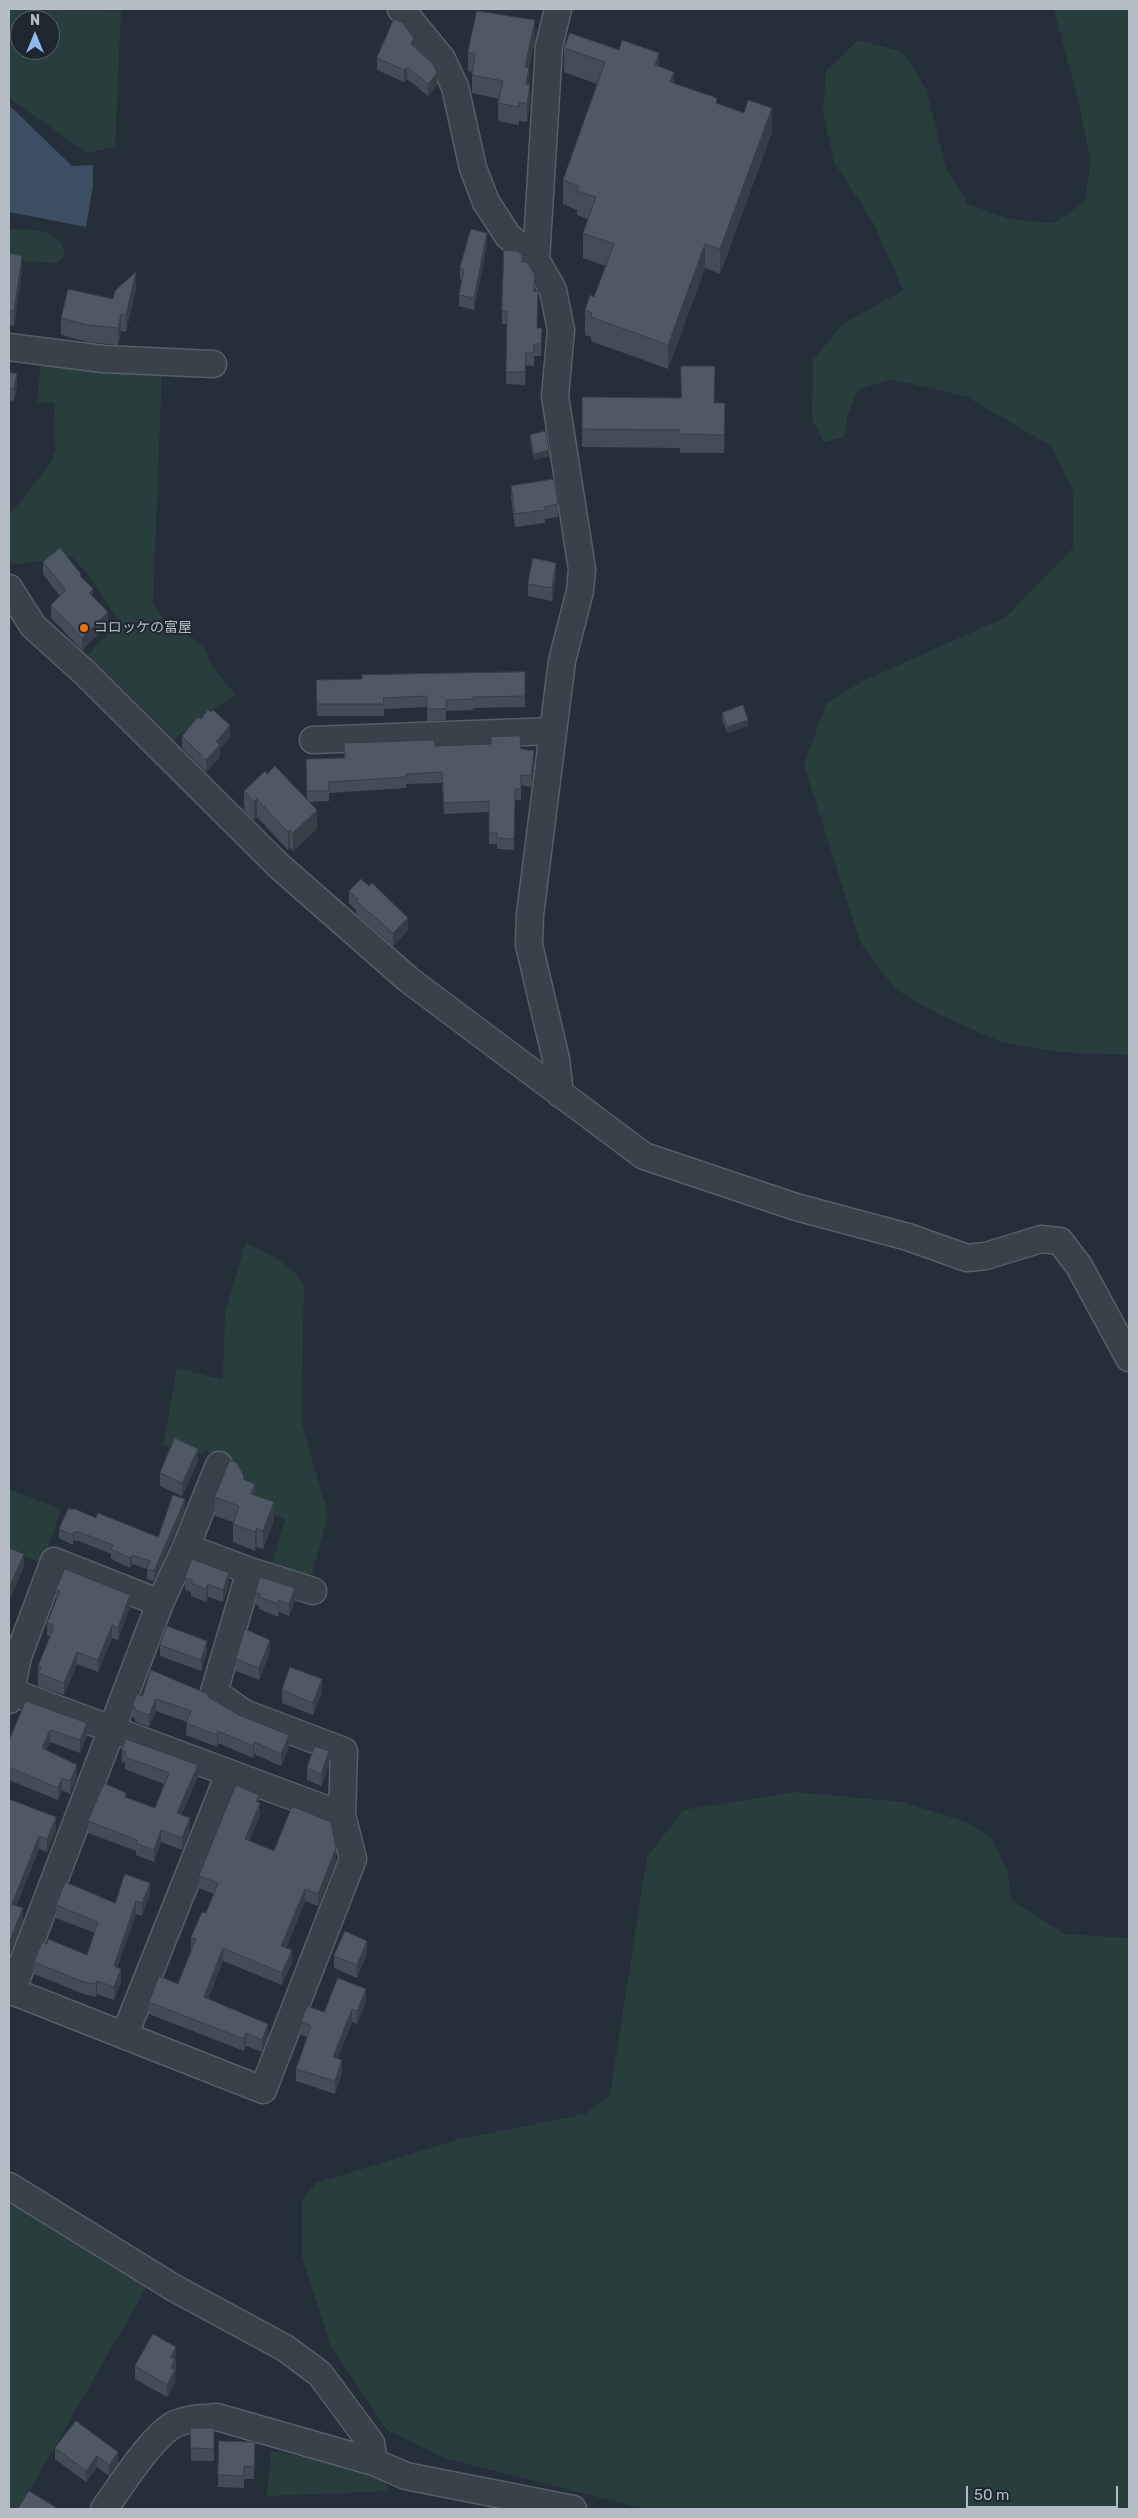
<!DOCTYPE html>
<meta charset="utf-8">
<style>
body{margin:0}
#map{position:relative;width:1138px;height:2518px;overflow:hidden;background:#252f3a;font-family:Rubik,sans-serif}
canvas{display:block}
.frame{position:absolute;inset:0;border:10px solid #b4bcc6;pointer-events:none}
.north{position:absolute;left:10px;top:10px;width:50px;height:50px;box-sizing:border-box;background:#1e262f;border:1px solid #5a626b;border-radius:50%;rotate:0deg;font-size:14px;font-weight:700;line-height:20px;text-align:center;color:#b4bcc6}
.north::after{content:'';display:block;margin:auto;width:18px;height:22px;background:#92b8ee;clip-path:polygon(50% 0,100% 100%,50% 72%,0 100%)}
.scale{position:absolute;left:966px;top:2486px;width:152px;height:22px;box-sizing:border-box;border:2px solid #b4bcc6;border-top:0;padding-left:6px;font-size:15px;line-height:18px;white-space:nowrap;color:#b4bcc6;-webkit-text-stroke:4px #1e262f;paint-order:stroke}
</style>
<div id="map">
<canvas width="1138" height="2518"></canvas>
<div class="frame"></div>
<div class="north">N</div>
<div class="scale">50 m</div>
</div>
<script>
const c = document.querySelector('canvas').getContext('2d');
c.lineJoin = 'round';
function fillPath(path, color) {
  c.fillStyle = color;
  c.fill(path, 'evenodd');
}
function trace(path, color, width, dash) {
  c.strokeStyle = color;
  c.lineWidth = width;
  c.lineCap = dash ? 'butt' : 'round';
  c.setLineDash(dash || []);
  c.stroke(path);
}
function label(font, color, halo, rows, align = 'center') {
  c.font = font + ' Rubik,"Noto Sans JP",sans-serif';
  c.lineWidth = 4;
  c.setLineDash([]);
  c.textBaseline = 'middle';
  c.strokeStyle = halo;
  c.fillStyle = color;
  for (const [text, x, y, turn = 0] of rows) {
    c.save();
    c.translate(x, y);
    c.rotate((+turn || 0) * Math.PI / 180);
    c.textAlign = isNaN(turn) ? turn : align;
    if (halo) c.strokeText(text, 0, 0);
    c.fillText(text, 0, 0);
    c.restore();
  }
}
const green = new Path2D(`
 M9,9L121,11L115,147L87,153L9,98ZM20,20H50V50H20Z
 M1054,9H1129V1055L1060,1052L1001,1042L936,1013L895,989L860,942L804,765L826,704L861,682L1006,617L1073,548V492L1051,446L967,397L892,379L858,389L848,414L844,437L824,442L812,420L813,360L842,325L903,290L873,222L835,164L823,114L826,71L858,40L903,52L926,89L945,166L968,204L1009,219L1054,223L1084,202L1091,163L1079,104Z
 M9,229C32,231 60,226 65,255L56,263L23,261L9,256Z
 M41,362L162,369L153,602L161,616L203,646L211,665L236,695L213,709L170,743L87,656L119,622L87,573L71,556L13,565L9,560V513L18,505L50,464L56,448L53,431L55,403L37,402Z
 M246,1242C267,1254 293,1264 304,1285L301,1421L328,1515L309,1584L271,1569L285,1519L256,1509L259,1497L229,1470L231,1459L205,1451L204,1454L163,1446L177,1368L223,1380L225,1312Z
 M9,1489L61,1509L43,1563L9,1551Z
 M794,1792L904,1802L968,1823L992,1838L1007,1869L1012,1901L1065,1934L1129,1938V2509H645L447,2459L387,2430L330,2344L302,2256V2200L316,2183L460,2139L585,2114L610,2095L647,1857L683,1810Z
 M9,2203L146,2288L19,2509H9Z
 M271,2451L383,2472L389,2491L267,2496Z`);
const water = new Path2D(`
 M10,106L72,166L93,165V185L86,227L9,212Z`);
const minor = new Path2D(`
 M401,9L442,59L455,87L473,168L486,202L508,236L536,260L553,290L561,330L555,396L582,569L580,591L562,661L530,915L529,945L556,1059L560,1094
 M536,260L549,46L558,9
 M9,347L103,359L213,364
 M9,588L33,626L84,672L279,866L409,980L644,1156L796,1207L908,1237L967,1258L986,1256L1041,1239L1060,1241L1079,1266L1129,1358
 M313,740L553,731
 M250,1571L313,1591
 M9,1691L342,1815
 M9,1700L18,1657L54,1561L160,1603
 M9,1990L263,2090L353,1859L342,1815L344,1751L244,1713L214,1692L250,1571L186,1547
 M12,1991L160,1603L186,1547L219,1465
 M125,2034L229,1774
 M9,2186L174,2288L285,2348L320,2374L371,2443L374,2462
 M104,2509C121,2486 151,2437 175,2424C189,2418 202,2418 217,2417L374,2462L406,2476L573,2509`);
const wall = new Path2D(`
 M535,39L529,68L530,103L527,122L519,121V125L498,121V103L499,99L472,93V72L468,71V52Z
 M414,47L437,84L428,96L407,79L404,82L377,70V58Z
 M564,48L659,67L674,83L717,103L772,132L720,274L705,268L668,369L591,341V337L585,335V310L594,297L606,266L583,258V233L588,219L577,215V210L563,204V180L597,84L564,72Z
 M487,245L474,310L459,306V295L462,281L460,280V268Z
 M9,253L22,271L14,326L9,325Z
 M522,262L534,291L537,328H542L541,356H534V366L526,365L525,385L506,384L507,324H502V311Z
 M136,289L126,332L121,331L118,345L88,342L61,335V318L113,299Z
 M9,372L17,386L14,401L9,400Z
 M582,397L725,403L724,453H680V448L582,447Z
 M530,435L549,456L534,460L530,441Z
 M511,486L558,504V517L545,519V523L515,527L511,498Z
 M43,562L81,577L108,624L82,650L51,618V605L60,596L43,574Z
 M556,575L552,601L528,596V584Z
 M525,672V707L473,708V710L446,711V720L427,721V707L384,709V716H317L316,692Z
 M722,713L748,726L727,733L722,719Z
 M182,736L230,737L220,749V757L206,772L182,748Z
 M344,743L435,746L521,749L534,762L531,787L521,785V800H515L514,850L497,849V844H489V812L444,814L442,783L406,784V788L329,793V801L309,802L317,829L293,851L290,848L288,850L257,817L254,820L244,810V791L267,774L307,800L306,759L344,758Z
 M349,891L408,930L393,946L356,914V910L349,903Z
 M198,1461L182,1496L160,1486V1473Z
 M244,1480L274,1520L263,1549L257,1547L255,1551L233,1542V1522L215,1516V1497Z
 M185,1509L154,1581L147,1579V1569L132,1564L130,1568L111,1559V1554L79,1541H74L73,1545L59,1538V1529L96,1518L158,1537Z
 M185,1578L229,1585L223,1602L208,1597L206,1602L191,1596V1592L185,1590Z
 M56,1590L130,1607L118,1640L112,1638L98,1672L77,1664L64,1695L38,1686V1666L50,1637L47,1635V1623L56,1601Z
 M256,1592L295,1601L289,1616L279,1612L278,1617L259,1609V1606L256,1604Z
 M160,1645L207,1652L201,1671L160,1656Z
 M270,1652L259,1680L236,1671V1659Z
 M282,1690L322,1692L313,1715L282,1703Z
 M142,1696L208,1697L289,1747L281,1766L254,1754L253,1758L218,1743L217,1747L186,1735L187,1722L156,1711L149,1727L136,1722L133,1716V1704Z
 M26,1701L87,1736L80,1753L50,1742L46,1750L77,1777L70,1794L62,1790L58,1800L9,1780V1741Z
 M122,1750L198,1777L181,1815L190,1830L182,1850L161,1842L154,1862L136,1855V1851L88,1833V1821L126,1798L155,1808L164,1784L125,1769V1763L122,1762Z
 M329,1764L321,1786L307,1780V1768Z
 M9,1799L56,1830L47,1852L39,1849L16,1906L23,1921L10,1953L9,1952Z
 M259,1802L260,1815L249,1841L274,1851L336,1860L318,1906L305,1901L286,1948L292,1962L282,1985L223,1961L208,1999L268,2036L262,2052L246,2046L244,2051L149,2014V2002L178,1984L191,1950V1937L206,1913L214,1894L199,1888V1876Z
 M150,1895L142,1916L136,1914L117,1967L121,1981L114,2000L97,1994L96,1997L84,1994L34,1974V1962L47,1944L87,1955L95,1933L56,1918V1905L115,1903Z
 M367,1953L357,1978L334,1968V1956Z
 M366,2001L357,2024L352,2022L337,2059L342,2073L335,2094L296,2081V2069L307,2037L301,2035V2022L324,2012Z
 M176,2360L175,2383L167,2397L135,2379V2366Z
 M76,2421L118,2463L109,2476L97,2467L86,2482L55,2459V2448Z
 M191,2428H214V2461H191Z
 M255,2455L254,2479H244V2488L218,2487V2475Z`);
const shadedWall = new Path2D(`
 M535,20V39L525,86V67Z
 M414,38V49L411,44Z
 M659,53V77L655,65Z
 M407,67V79L404,82V70Z
 M529,68V87L526,84Z
 M674,72V96L670,82Z
 M437,73V84L428,96V84Z
 M530,85V103L527,122V104Z
 M772,108V132L720,274V249Z
 M487,233V245L474,310V298Z
 M705,244V268L668,369V345Z
 M22,256V271L14,326V311Z
 M136,272V289L126,332V315Z
 M121,314V331L118,345V328Z
 M17,374V386L14,401V389Z
 M549,450V456L534,460V454Z
 M556,563V575L552,601V588Z
 M93,589V602L89,593Z
 M108,612V624L82,650V638Z
 M748,720V726L727,733V727Z
 M230,725V737L220,749V757L206,772V760L216,742Z
 M534,751V762L531,787V776Z
 M257,799V817L254,820V802Z
 M317,810V829L293,851V833Z
 M290,830V848L288,850V832Z
 M408,918V930L393,946V933Z
 M198,1449V1461L182,1496V1483Z
 M255,1484V1502L251,1494Z
 M185,1499V1509L154,1581V1571Z
 M274,1502V1520L263,1549V1531Z
 M257,1528V1547L255,1551V1532Z
 M74,1532V1541L73,1545V1535Z
 M24,1554V1567L9,1601V1588Z
 M132,1555V1564L130,1568V1558Z
 M229,1573V1585L223,1602V1590Z
 M208,1584V1597L206,1602V1589Z
 M295,1588V1601L289,1616V1604Z
 M130,1595V1607L118,1640V1628Z
 M279,1600V1612L278,1617V1604Z
 M112,1625V1638L98,1672V1660Z
 M270,1640V1652L259,1680V1668Z
 M207,1641V1652L201,1671V1660Z
 M77,1652V1664L64,1695V1683Z
 M322,1679V1692L313,1715V1703Z
 M156,1699V1711L149,1727V1715Z
 M87,1723V1736L80,1753V1740Z
 M50,1730V1742L42,1761V1748Z
 M218,1731V1743L217,1747V1735Z
 M289,1735V1747L281,1766V1754Z
 M254,1742V1754L253,1758V1746Z
 M329,1751V1764L321,1786V1774Z
 M77,1765V1777L70,1794V1781Z
 M198,1765V1777L177,1825V1813Z
 M62,1778V1790L58,1800V1788Z
 M259,1795V1806L260,1803V1815L245,1852V1839L256,1801Z
 M56,1817V1830L47,1852V1839Z
 M190,1818V1830L182,1850V1838Z
 M161,1830V1842L154,1862V1850Z
 M39,1836V1849L12,1917V1904Z
 M336,1848V1860L318,1906V1894Z
 M150,1883V1895L142,1916V1903Z
 M305,1889V1901L281,1958V1946Z
 M136,1901V1914L114,1978V1966Z
 M23,1908V1921L10,1953V1940Z
 M367,1941V1953L357,1978V1965Z
 M223,1948V1961L204,2009V1997Z
 M292,1950V1962L282,1985V1973Z
 M121,1969V1981L114,2000V1987Z
 M97,1981V1994L96,1997V1984Z
 M366,1989V2001L357,2024V2011Z
 M352,2009V2022L333,2070V2057Z
 M268,2024V2036L262,2052V2040Z
 M246,2033V2046L244,2051V2039Z
 M342,2060V2073L335,2094V2081Z
 M176,2347L175,2383L167,2397V2385L171,2357Z
 M118,2452V2463L109,2476V2465Z
 M97,2456V2467L86,2482V2471Z`);
const building = new Path2D(`
 M477,11L535,20L525,67L529,68L526,84L530,85L527,104L519,102V107L498,103L503,81L472,75L475,54L468,52Z
 M394,19L403,23L414,38L411,44L433,64L437,73L428,84L407,67L404,70L377,58Z
 M570,33L619,50L622,40L659,53L655,65L674,72L670,82L717,98L716,103L744,113L748,100L772,108L720,249L705,244L668,345L591,317L592,313L585,310L590,295L594,297L614,244L583,233L596,197L577,191L579,186L563,180L605,62L564,48Z
 M471,229L487,233L474,298L459,295L464,269L460,268Z
 M504,250L517,251L522,255V262H527L535,275L534,291H538L537,328H542L541,344H534V353H526L525,372H506L507,311H502Z
 M9,253L22,256L14,311L9,310Z
 M136,272L126,315L121,314L118,328L88,325L61,318L68,289L113,299L115,291Z
 M681,366H715L714,403H725L724,435L680,434V430L582,429V397L681,398Z
 M9,372L17,374L14,389L9,388Z
 M546,431L549,450L534,454L530,435Z
 M554,479L558,504L545,507V510L515,514L511,486Z
 M60,548L81,574L80,576L93,589L89,593L108,612L82,638L51,605L66,590L43,562Z
 M533,558L556,563L552,588L528,584Z
 M525,672V696L473,697V699L446,700V709H427V696L383,698L384,704H317L316,680L362,679V675Z
 M743,705L748,720L727,727L722,713Z
 M208,710L211,712L213,710L230,725L216,742L220,745L206,760L182,736L198,717L201,719Z
 M520,736L521,749L534,751L531,776L521,775V789H515L514,839L497,838V833H489V801L444,803L442,772L406,774V777L329,782V791H307L306,759L345,758L344,743L434,740L435,746L491,744V737Z
 M275,766L317,810L293,833L290,830L288,832L257,799L254,802L244,791L265,771L267,774Z
 M361,879L369,886L372,883L408,918L393,933L356,901L358,899L349,891Z
 M175,1438L198,1449L182,1483L160,1473Z
 M230,1460L237,1463L244,1476L243,1479L255,1484L251,1494L274,1502L263,1531L257,1528L255,1532L233,1524L239,1506L215,1497Z
 M173,1495L185,1499L154,1571L147,1569L150,1561L132,1555L130,1558L111,1549L113,1545L79,1532H74L73,1535L59,1529L68,1509H75L96,1518L98,1513L158,1537Z
 M9,1548L24,1554L9,1588Z
 M192,1559L229,1573L223,1590L208,1584L206,1589L191,1583L192,1580L185,1578Z
 M65,1569L130,1595L118,1628L112,1625L98,1660L77,1652L64,1683L38,1673L41,1667L38,1666L53,1629V1625L47,1623L60,1591L56,1590Z
 M260,1577L295,1588L289,1604L279,1600L278,1604L259,1597L260,1594L256,1592Z
 M167,1626L207,1641L201,1660L160,1645Z
 M245,1629L270,1640L259,1668L236,1659Z
 M290,1667L322,1679L313,1703L282,1690Z
 M151,1670L208,1694V1697L239,1715L289,1735L281,1754L254,1742L253,1746L218,1731L217,1735L186,1723L191,1711L156,1699L149,1715L136,1710L133,1704L137,1694L142,1696Z
 M26,1701L87,1723L80,1740L50,1730L42,1748L77,1765L70,1781L62,1778L58,1788L9,1767V1741Z
 M126,1739L198,1765L177,1813L190,1818L182,1838L161,1830L154,1850L136,1843L137,1840L88,1821L104,1783L126,1793L125,1797L155,1808L169,1773L125,1757L126,1752L122,1750Z
 M315,1746L329,1751L321,1774L307,1768Z
 M236,1785L259,1795L256,1801L260,1803L245,1839L274,1851L292,1806L331,1822L336,1848L318,1894L305,1889L281,1946L292,1950L282,1973L223,1948L204,1997L268,2024L262,2040L246,2033L244,2039L149,2002L159,1976L178,1984L196,1939L191,1937L202,1912L206,1913L218,1883L199,1876Z
 M9,1799L56,1817L47,1839L39,1836L12,1904L23,1908L10,1940L9,1939Z
 M125,1874L150,1883L142,1903L136,1901L114,1966L121,1969L114,1987L97,1981L96,1984L84,1982L34,1962L42,1942L47,1944L48,1939L87,1955L98,1922L56,1905L65,1882L115,1903Z
 M345,1931L367,1941L357,1965L334,1956Z
 M338,1978L366,1989L357,2011L352,2009L333,2057L342,2060L335,2081L296,2069L311,2026L301,2022L307,2006L324,2012Z
 M153,2334L176,2347L171,2357L175,2359L171,2368L175,2370L167,2385L135,2366Z
 M76,2421L118,2452L109,2465L97,2456L86,2471L55,2448Z
 M191,2428H214V2449L191,2448Z
 M219,2441L255,2442L254,2467L244,2466V2476L218,2475Z
 M29,2491L57,2508L56,2509H18Z`);
const markers = [
 [84,628,5,"#e8710a"]
];
const poiNames = [
 ["コロッケの富屋",94,628]
];
fillPath(green, '#2a3d3d');
fillPath(water, '#3d4d62');
trace(minor, '#575f68', 29);
trace(minor, '#39414a', 26);
fillPath(wall, '#434d57');
fillPath(shadedWall, '#373e47');
fillPath(building, '#4e5965');
trace(building, '#373e47', 1);
for (const [x, y, r, color] of markers) {
  const dot = new Path2D();
  dot.arc(x, y, r, 0, 2 * Math.PI);
  c.fillStyle = color;
  c.fill(dot);
  trace(dot, '#1e262f', 2);
}
label('14px', '#b4bcc6', '#1e262f', poiNames, 'left');
</script>
